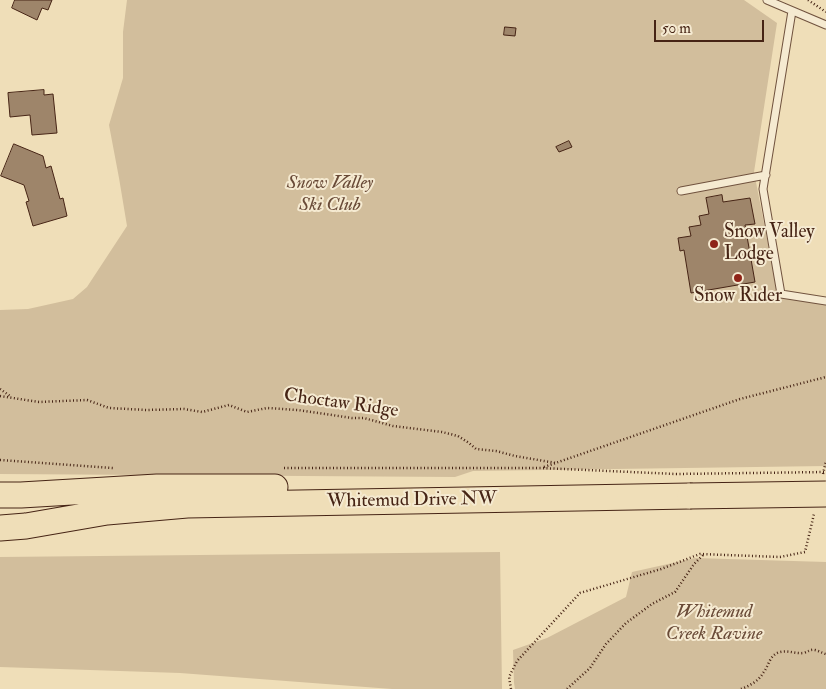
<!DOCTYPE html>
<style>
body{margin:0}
#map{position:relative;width:826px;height:689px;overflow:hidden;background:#efdeb8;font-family:"IM FELL Double Pica",serif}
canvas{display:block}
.scale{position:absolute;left:654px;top:20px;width:110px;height:22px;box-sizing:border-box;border:2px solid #462415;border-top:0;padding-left:6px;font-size:15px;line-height:18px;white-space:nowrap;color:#462415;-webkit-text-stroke:4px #f5ead1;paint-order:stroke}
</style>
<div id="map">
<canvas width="826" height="689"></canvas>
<div class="scale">50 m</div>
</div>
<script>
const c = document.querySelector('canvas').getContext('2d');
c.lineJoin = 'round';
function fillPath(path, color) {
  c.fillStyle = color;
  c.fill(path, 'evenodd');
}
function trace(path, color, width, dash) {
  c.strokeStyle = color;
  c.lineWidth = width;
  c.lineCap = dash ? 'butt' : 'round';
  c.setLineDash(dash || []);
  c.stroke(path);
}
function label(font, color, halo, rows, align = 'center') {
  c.font = font + ' "IM FELL Double Pica",serif';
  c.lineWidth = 4;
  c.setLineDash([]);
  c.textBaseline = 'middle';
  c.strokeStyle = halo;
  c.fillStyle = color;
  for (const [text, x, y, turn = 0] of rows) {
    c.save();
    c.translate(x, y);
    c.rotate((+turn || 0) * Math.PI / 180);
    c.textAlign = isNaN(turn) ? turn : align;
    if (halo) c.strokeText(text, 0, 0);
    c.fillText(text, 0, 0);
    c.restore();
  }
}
const green = new Path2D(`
 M127,0H744L777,23L754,172L778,295L826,304V466L473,471L455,477L0,474V310L28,309L73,299L87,287L127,226L119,178L109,125L123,78V32Z
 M500,552L502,689H392L180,673L0,667V557Z
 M695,558L826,562V689H515L514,683L513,650L547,638L626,597L632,572Z`);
const building = new Path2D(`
 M15,0H52L48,10L42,8L37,20L12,8Z
 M505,27L516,28L515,36L504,35Z
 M44,90V95L53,94L57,133L32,135L30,115L10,117L8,93Z
 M569,141L572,147L559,152L556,147Z
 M14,144L43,156L46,168L51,166L60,199L63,198L67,216L33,226L26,202L29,201L24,185L1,176Z
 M722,195L723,202L750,198L755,224L745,225L755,282L691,293L684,250L680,251L678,238L691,236L689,227L701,225L699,216L709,214L706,198Z`);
const path = new Path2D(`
 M808,0L826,12
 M0,389L10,396
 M0,396L39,402L87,400L109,408L147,410L184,409L202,412L229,405L247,412L267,408L298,410L352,418H364L393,426L442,432L458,436L469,443L476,449L496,451L515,456L556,463
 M0,460L113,468
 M544,467L740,399L826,377
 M284,468H541L676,474
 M823,474L826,461
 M511,689L509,677L517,661L580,593L661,569L700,554L780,557L805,552L814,514
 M567,689L590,668L606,644L626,623L652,604L675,592L694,564L703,555
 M741,689C749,686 759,681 763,673C769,666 769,655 780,652C788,650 796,654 803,653C808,652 810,649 815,650C819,651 822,653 826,654`);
const service = new Path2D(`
 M767,0L826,25
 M792,11L763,189L781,294L826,301
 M681,191L766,175`);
const motorway = new Path2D(`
 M0,495H21L157,487H275
 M0,528L26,526L107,512L187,505L690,496`);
const pathBridge = new Path2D(`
 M676,474L826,472`);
const motorwayBridge = new Path2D(`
 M690,496L826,494`);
const markers = [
 [714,244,5,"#8f2418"],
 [738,278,5,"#8f2418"]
];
const parkNames = [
 ["Snow Valley",330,184],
 ["Ski Club",330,206],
 ["Whitemud",714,613],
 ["Creek Ravine",714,635]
];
const poiNames = [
 ["Snow Valley",724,233],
 ["Lodge",724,255],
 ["Snow Rider",738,297,"center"]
];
const streetNames = [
 ["Choctaw Ridge",341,404,8],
 ["Whitemud Drive NW",412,501,-1]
];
fillPath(green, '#d2be9c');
fillPath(building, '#9e856a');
trace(building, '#462415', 1);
trace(service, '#70523e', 9);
trace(motorway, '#462415', 27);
trace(path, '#462415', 2.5, [1, 2.5]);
trace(service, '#f5ead1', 7);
trace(motorway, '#efdeb8', 25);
trace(motorwayBridge, '#462415', 27, []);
trace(pathBridge, '#462415', 2.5, [1, 2.5]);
trace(motorwayBridge, '#efdeb8', 25);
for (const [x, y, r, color] of markers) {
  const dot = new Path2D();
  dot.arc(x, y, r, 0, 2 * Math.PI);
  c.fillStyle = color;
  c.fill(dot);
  trace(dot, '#f5ead1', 2);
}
label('italic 19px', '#694a37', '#f5ead1', parkNames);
label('19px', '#462415', '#f5ead1', poiNames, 'left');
label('19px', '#462415', '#f5ead1', streetNames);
</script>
